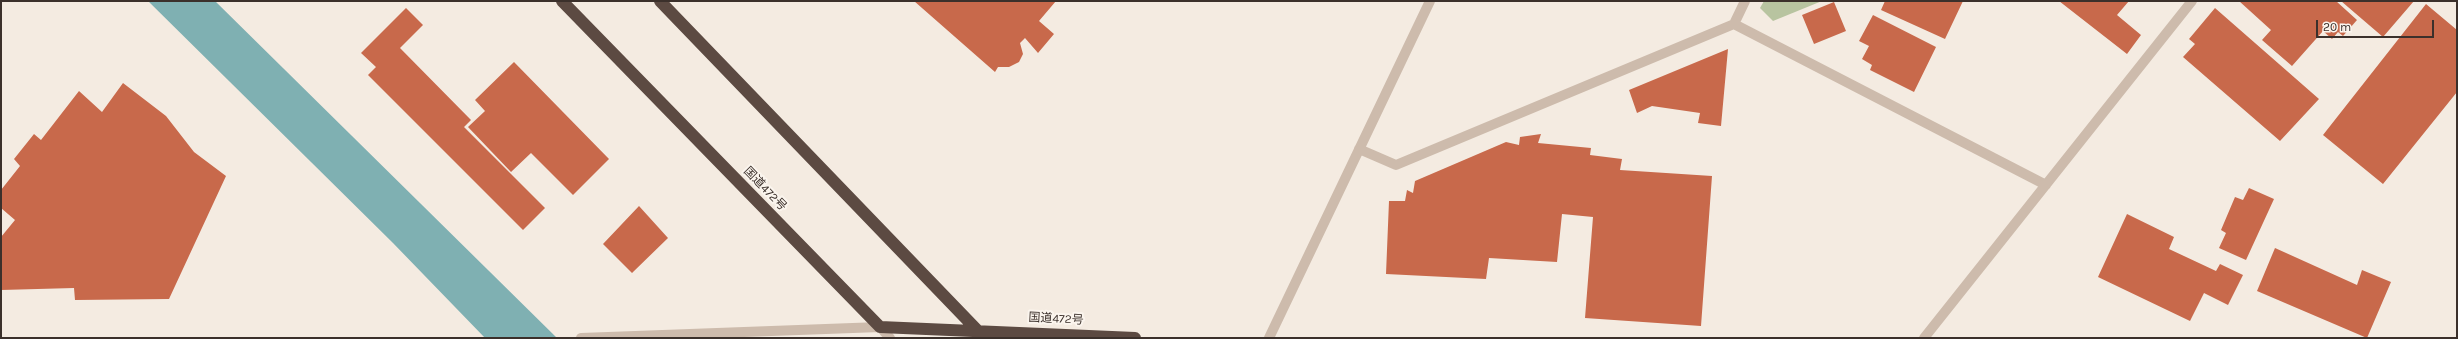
<!DOCTYPE html>
<meta charset="utf-8">
<style>
body{margin:0}
#map{position:relative;width:2458px;height:339px;overflow:hidden;background:#f4ebe1;font-family:Karla,sans-serif}
canvas{display:block}
.frame{position:absolute;inset:0;border:2px solid #3b302b;pointer-events:none}
.scale{position:absolute;left:2316px;top:20px;width:118px;height:18px;box-sizing:border-box;border:2px solid #3b302b;border-top:0;padding-left:5px;font-size:12px;line-height:14px;white-space:nowrap;color:#3b302b;-webkit-text-stroke:3px #fbf5ee;paint-order:stroke}
</style>
<div id="map">
<canvas width="2458" height="339"></canvas>
<div class="frame"></div>
<div class="scale">20 m</div>
</div>
<script>
const c = document.querySelector('canvas').getContext('2d');
c.lineJoin = 'round';
function fillPath(path, color) {
  c.fillStyle = color;
  c.fill(path, 'evenodd');
}
function trace(path, color, width, dash) {
  c.strokeStyle = color;
  c.lineWidth = width;
  c.lineCap = dash ? 'butt' : 'round';
  c.setLineDash(dash || []);
  c.stroke(path);
}
function label(font, color, halo, rows, align = 'center') {
  c.font = font + ' Karla,"Noto Sans JP",sans-serif';
  c.lineWidth = 4;
  c.setLineDash([]);
  c.textBaseline = 'middle';
  c.strokeStyle = halo;
  c.fillStyle = color;
  for (const [text, x, y, turn = 0] of rows) {
    c.save();
    c.translate(x, y);
    c.rotate((+turn || 0) * Math.PI / 180);
    c.textAlign = isNaN(turn) ? turn : align;
    if (halo) c.strokeText(text, 0, 0);
    c.fillText(text, 0, 0);
    c.restore();
  }
}
const green = new Path2D(`
 M1764,1H1822L1773,21L1760,8Z`);
const water = new Path2D(`
 M148,1H215L557,338H485L393,243Z`);
const building = new Path2D(`
 M914,1H1056L1039,21L1054,34L1038,53L1025,38L1020,43L1023,54L1019,62L1009,67H998L995,72Z
 M1885,1H1963L1945,39L1881,10Z
 M2059,1H2129L2117,15L2141,35L2127,54Z
 M2239,1H2336L2357,20L2343,36L2338,32L2332,39L2323,31L2292,66L2262,40L2271,30Z
 M2341,1H2414L2383,37Z
 M1834,2L1846,31L1814,44L1802,15Z
 M2426,4L2457,30V92L2383,184L2323,135Z
 M406,8L423,25L400,48L471,120L464,127L545,208L523,230L368,75L376,67L361,53Z
 M2215,8L2319,99L2280,141L2183,57L2195,44L2189,39Z
 M1873,15L1936,47L1914,92L1870,70L1872,65L1862,59L1869,46L1859,41Z
 M1728,49L1721,126L1698,123L1700,113L1652,106L1637,113L1629,90Z
 M514,62L609,159L573,195L531,153L511,172L468,127L485,111L475,100Z
 M123,83L166,116L194,152L226,176L169,299L75,300L74,288L1,290V237L15,220L1,208V190L20,166L14,159L34,134L41,140L79,91L102,112Z
 M1541,134L1538,143L1591,148L1590,155L1622,159L1620,170L1712,176L1701,326L1585,318L1593,217L1562,214L1557,262L1489,258L1486,279L1386,274L1389,201H1405L1407,190L1413,193L1415,181L1506,142L1519,145L1520,137Z
 M2249,188L2274,199L2246,260L2219,248L2226,233L2221,230L2235,197L2243,200Z
 M639,206L668,238L632,273L603,244Z
 M2127,214L2174,237L2169,249L2216,271L2220,264L2243,275L2228,305L2204,293L2190,321L2098,277Z
 M2275,248L2357,285L2362,270L2391,282L2367,338L2257,291Z`);
const minor = new Path2D(`
 M1734,24L2046,185
 M1359,149L1396,165L1734,24L1745,1
 M581,338L880,327L890,338
 M1269,338L1430,1
 M1924,338L2192,1`);
const highway = new Path2D(`
 M562,1L880,327L1135,338
 M660,1L977,330`);
const streetNames = [
 ["国道472号",765,189,46],
 ["国道472号",1056,319,3]
];
fillPath(green, '#b8c4a0');
fillPath(water, '#7fb0b2');
fillPath(building, '#c8694b');
trace(minor, '#cdbbac', 10);
trace(highway, '#5c4a42', 12);
label('12px', '#3b302b', '#fbf5ee', streetNames);
</script>
